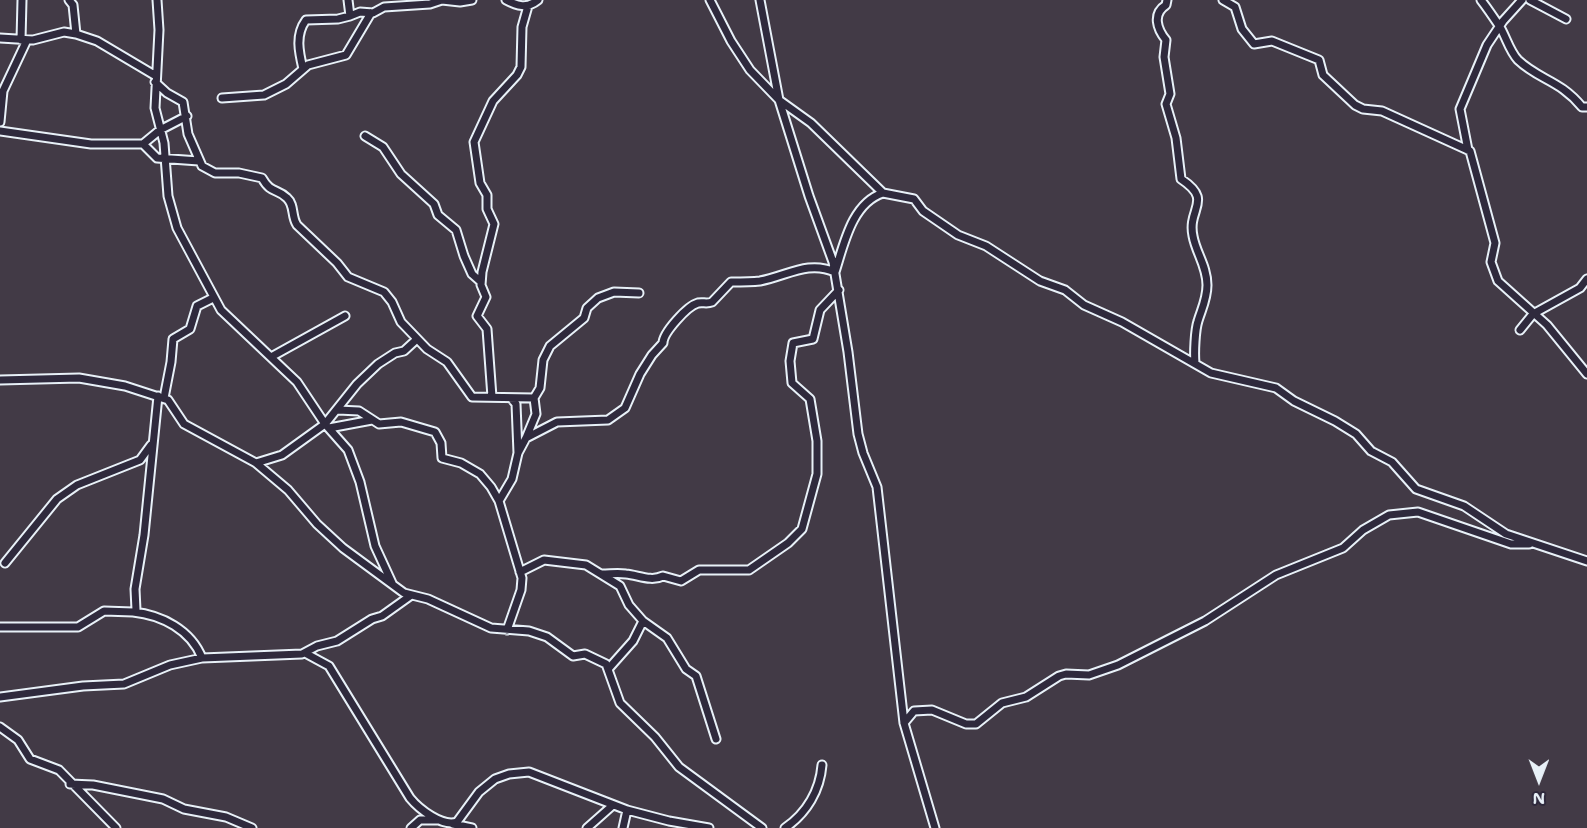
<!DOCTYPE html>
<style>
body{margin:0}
#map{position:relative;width:1587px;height:828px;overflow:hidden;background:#423a46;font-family:"Shantell Sans",sans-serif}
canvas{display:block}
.north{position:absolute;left:1509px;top:750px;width:60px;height:60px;-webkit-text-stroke:4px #2f2a3d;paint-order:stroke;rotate:180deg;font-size:16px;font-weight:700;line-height:24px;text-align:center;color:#e8f1f8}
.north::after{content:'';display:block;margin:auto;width:21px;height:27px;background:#e8f1f8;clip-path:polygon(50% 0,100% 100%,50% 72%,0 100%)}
</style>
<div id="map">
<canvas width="1587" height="828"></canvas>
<div class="north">N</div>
</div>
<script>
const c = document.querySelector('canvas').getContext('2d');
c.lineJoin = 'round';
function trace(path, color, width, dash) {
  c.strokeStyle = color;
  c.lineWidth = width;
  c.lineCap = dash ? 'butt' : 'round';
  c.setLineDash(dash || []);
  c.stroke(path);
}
const minor = new Path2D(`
 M69,0L73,5L76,34L97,41L156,76
 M157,0L159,30L155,108L164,143L168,196L177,228L221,310L297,382L325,424L348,450L360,482L375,546L392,583
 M348,0L350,16L360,12L373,13L384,7L430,4L442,0L460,2L472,0
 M506,0C517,6 527,9 538,0
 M710,0L731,41L750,70L779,100L811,123L883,193L914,199L923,211L958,235L986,246L1040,281L1065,290L1084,305L1122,322L1211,373L1276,388L1294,401L1335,421L1356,434L1371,451L1392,462L1416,489L1464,506L1506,534L1587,561
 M760,0L779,100L809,196L833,262L848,352L858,434L863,453L877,487L904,723L935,828
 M1167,0L1166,5C1152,14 1157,29 1166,40L1164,57L1170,94L1166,104L1176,138L1181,179C1214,201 1187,208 1193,236C1196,253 1207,266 1207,285C1207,299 1202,308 1198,321C1195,330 1194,353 1195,363
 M1223,0L1235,7L1242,29L1254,44L1272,41L1319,60L1323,75L1355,105L1363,109L1382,111L1470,151L1495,243L1491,262L1498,281L1547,325L1587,374
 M1481,0C1488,9 1494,18 1500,27C1506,37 1510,52 1518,60C1539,80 1560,80 1582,107H1587
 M1530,0L1566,19
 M0,38L33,40L64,32L76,34
 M21,40L22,0
 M303,69C299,52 295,35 306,20L338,19L350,16
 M155,82L167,93L183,102L188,134L202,166L215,173H239L262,178C271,194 277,188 287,198C295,205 291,216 297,225L337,263L348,277L384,292L392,302L401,322L427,349L447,362L472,397L534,398
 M222,98L264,95L286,84L308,65L346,55L371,13
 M0,122L3,91L27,40
 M0,131L91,144H143L160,130L187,116
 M365,136L383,147L401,174L434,204L438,215L456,230L464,256L472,274L481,282
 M143,144L157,158L199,161
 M1468,150L1460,109L1487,45L1503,21L1522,0
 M1520,330L1533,314L1580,288L1587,279
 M271,357L345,316
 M0,380L79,378L125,386L168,400L184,424L256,463L288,490L317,524L343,548L404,593L428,599L491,628L529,631L547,637L573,656L585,654L606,664L620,703L655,737L679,767L762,828
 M492,397L487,329L477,316L486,297L481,285L482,272L494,224L487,209V195L480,183L474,142L493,101L517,75L521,67L522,27L528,6
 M164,398L171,362L173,339L190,329L197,306L213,298
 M511,398L516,404L518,453
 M338,410L359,411L379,424L401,422L435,432L441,443L442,458L461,463L480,474L491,487L499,501L522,578L521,590L507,630
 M329,428L372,420
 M526,438L536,414L534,398L540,388L543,360L550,346L584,318L587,308L598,298L614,292L639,293
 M256,463L282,455L325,424L357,384L378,364L395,353L404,351L417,339
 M499,501L512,479L518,453L526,438L557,422L608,420L625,408L640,374L652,355L663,343C663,333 687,306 698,303C703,302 707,304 712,302L731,282C741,282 751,282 760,281C787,276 808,260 835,272C844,244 852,203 883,193
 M5,563L57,499L77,485L140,460L151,445
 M520,572L544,560L586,565L620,586L629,605L643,621L633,641L609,668
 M602,574C610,574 618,573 626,574C638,575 651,582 663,576L681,581L699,570H749L788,543L802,529L817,474V441L810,399L792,383L790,361L793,343L813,339L820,310L839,290
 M133,612C162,615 191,630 202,658
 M643,621L667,638L686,669L696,676L716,739
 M0,627H78L104,611L133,612L136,610L135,589L144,535L158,396
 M305,653L329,666L410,798C419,809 442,827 457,822L479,792L495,779L509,774L529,772L627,810L669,821L709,828
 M0,697L83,686L124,684L170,665L202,658L302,654L317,646L337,641L372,619L382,616L410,596
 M904,723L914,711L932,710L966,724H976L1002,703L1026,697L1059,676L1066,674L1089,675L1118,665L1205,621L1276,575L1343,548L1363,530L1389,515L1418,512L1511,544H1529
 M0,727L18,740L30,759L59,770L116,828
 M70,784L93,785L163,799L184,809L226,817L252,828
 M453,824L472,828
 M411,828L420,820H438
 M587,828L613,805
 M623,828L627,810
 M785,828C807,813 820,790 822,765`);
trace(minor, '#e8f1f8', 11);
trace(minor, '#2f2a3d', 7);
</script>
